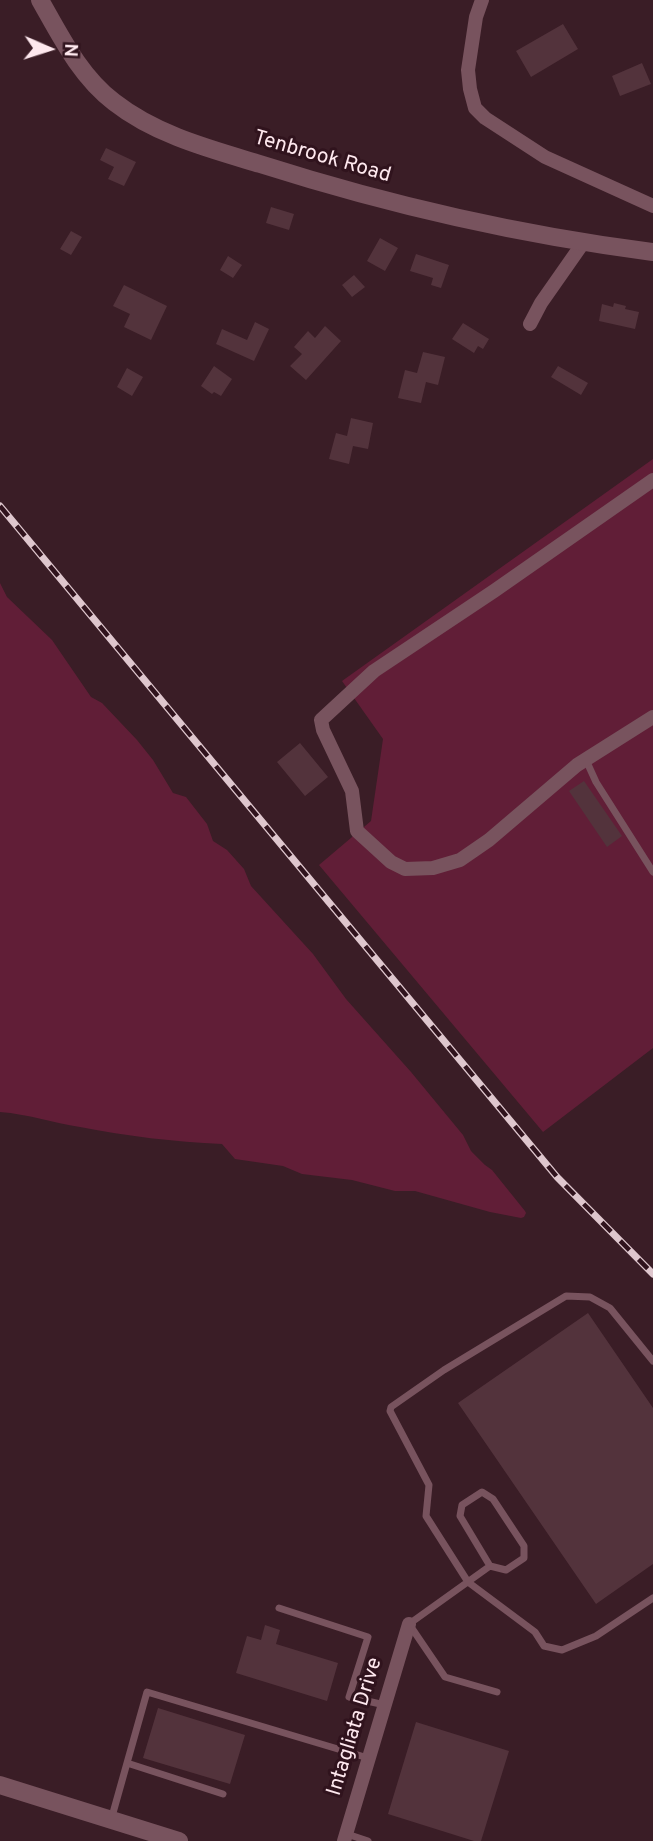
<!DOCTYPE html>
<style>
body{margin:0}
#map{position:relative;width:653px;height:1841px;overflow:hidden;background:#3a1d26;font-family:Overpass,sans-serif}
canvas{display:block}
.north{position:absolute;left:14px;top:14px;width:70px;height:70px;-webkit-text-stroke:5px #30131d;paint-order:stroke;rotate:93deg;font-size:19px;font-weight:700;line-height:28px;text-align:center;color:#fee8ee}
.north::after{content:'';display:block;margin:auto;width:24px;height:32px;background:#fee8ee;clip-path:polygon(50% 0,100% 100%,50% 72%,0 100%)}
</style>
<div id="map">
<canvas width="653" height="1841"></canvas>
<div class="north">N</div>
</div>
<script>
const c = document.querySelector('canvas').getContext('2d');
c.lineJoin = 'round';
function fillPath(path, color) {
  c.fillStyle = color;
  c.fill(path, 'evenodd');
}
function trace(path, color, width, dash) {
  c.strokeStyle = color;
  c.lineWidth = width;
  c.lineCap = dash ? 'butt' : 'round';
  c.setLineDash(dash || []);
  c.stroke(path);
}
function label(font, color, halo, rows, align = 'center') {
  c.font = font + ' Overpass,sans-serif';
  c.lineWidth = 6;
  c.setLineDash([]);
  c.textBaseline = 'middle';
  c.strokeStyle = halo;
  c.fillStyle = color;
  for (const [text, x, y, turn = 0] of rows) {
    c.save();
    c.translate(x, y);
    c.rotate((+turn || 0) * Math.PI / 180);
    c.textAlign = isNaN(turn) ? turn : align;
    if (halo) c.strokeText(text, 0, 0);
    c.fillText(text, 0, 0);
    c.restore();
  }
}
const green = new Path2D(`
 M653,459V1048L543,1132L319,865L371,821L383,739L342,681Z
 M0,583L7,597L52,640L91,697L102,703L137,740L153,760L173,793L186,797L207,824L213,841L227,850L244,869L251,886L313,954L346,999L411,1072L463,1135L471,1151L485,1165L492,1170L525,1211L526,1213L524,1217L521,1218L490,1212L415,1191H395L352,1180L302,1174L283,1166L235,1159L222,1144C174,1142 127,1136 80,1127C53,1123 28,1114 0,1112Z`);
const building = new Path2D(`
 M563,24L578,49L531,77L516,51Z
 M642,63L651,84L620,96L612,76Z
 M106,148L136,162L124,186L108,179L114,167L100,160Z
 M271,207L294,214L289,230L266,223Z
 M71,231L82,237L71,255L60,249Z
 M380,238L398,248L385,271L367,261Z
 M416,254L449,265L441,288L431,285L433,278L410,271Z
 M228,256L242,265L233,278L220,270Z
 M354,275L365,287L352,297L342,285Z
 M124,285L167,306L151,340L124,327L130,314L113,306Z
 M614,303L626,306L625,309L639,312L635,329L599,321L602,304L613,307Z
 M255,322L269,329L254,361L216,344L222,329L247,340Z
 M463,323L489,339L483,349L478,346L474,353L452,339Z
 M325,326L341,341L306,380L290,366L302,354L294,347L308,331L315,338Z
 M423,352L445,357L438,385L426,382L421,403L398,398L405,370L417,373Z
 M214,366L232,379L221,396L214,392L212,394L201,386Z
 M558,366L588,383L581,395L551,377Z
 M127,368L143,377L132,396L117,387Z
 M351,418L373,423L368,449L353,446L349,464L329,459L336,433L347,436Z
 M300,743L328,777L305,796L277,762Z
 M584,781L622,836L607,847L569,791Z
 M588,1313L653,1408V1564L596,1604L458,1403Z
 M265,1625L280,1630L276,1644L338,1663L327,1701L236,1673L247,1636L261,1640Z
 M158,1708L245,1735L230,1784L143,1758Z
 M416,1722L509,1751L481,1841H474L388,1814Z`);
const service = new Path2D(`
 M586,760L596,782L653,872
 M653,1361L610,1308L590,1297L566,1296L444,1370L391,1407L390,1411L429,1485L426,1516L468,1582L535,1632L544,1646L562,1650L596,1636L653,1598
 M490,1566L460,1516L462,1505L482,1492L493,1499L524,1546V1558L506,1570L490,1566L409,1624L445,1677L497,1692
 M279,1608L368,1637L349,1697L385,1705
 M127,1763L147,1692L368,1758
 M111,1820L127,1763L223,1794
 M347,1834L368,1841`);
const minor = new Path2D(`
 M482,0L476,17L468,70L470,89L475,108L485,118L545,157L653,206
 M530,324L541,303L583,243
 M653,480L494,591L374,671L321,720L323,730L352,791L357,831L391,862L405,869L433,868L460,860L489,840L577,765L653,717
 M344,1841L409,1624`);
const tertiary = new Path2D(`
 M40,0C61,37 80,76 114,102C156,135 210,149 260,164C389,205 519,235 653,252
 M0,1785L179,1841`);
const rail = new Path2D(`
 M0,506L557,1177L653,1274`);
const streetNames = [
 ["Tenbrook Road",322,158,16],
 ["Intagliata Drive",356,1727,-73]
];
fillPath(green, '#611e37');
fillPath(building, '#53333c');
trace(service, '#78535e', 7);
trace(minor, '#78535e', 14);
trace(tertiary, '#78535e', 18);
trace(rail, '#dec6cd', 7);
trace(rail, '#30131d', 4.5, [13]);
label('21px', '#fee8ee', '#30131d', streetNames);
</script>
